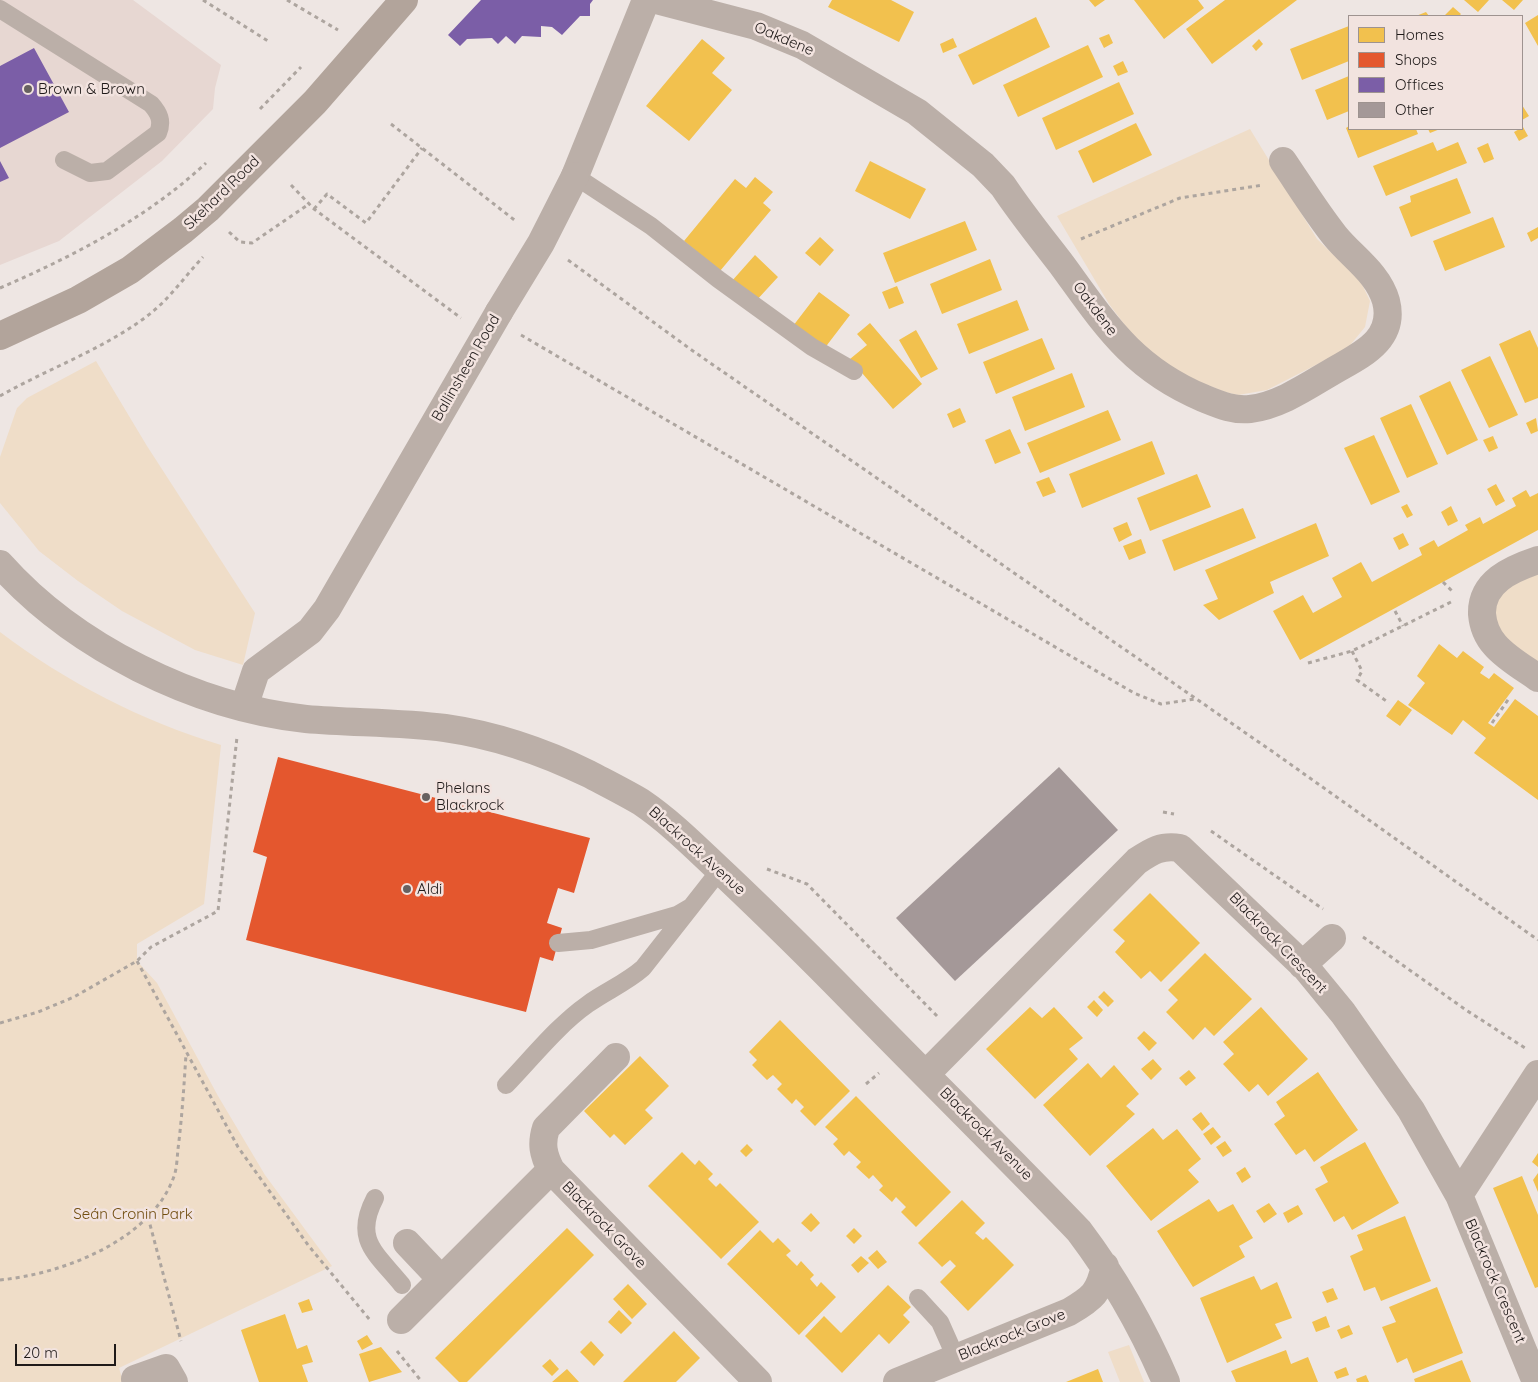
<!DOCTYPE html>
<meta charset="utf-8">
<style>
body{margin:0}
#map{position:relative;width:1538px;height:1382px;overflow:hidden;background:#eee6e3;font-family:Quicksand,sans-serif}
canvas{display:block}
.legend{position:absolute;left:1348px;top:15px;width:175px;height:115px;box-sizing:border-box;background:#f2e3df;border:1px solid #9e9390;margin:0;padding:6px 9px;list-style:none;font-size:15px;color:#1f1a19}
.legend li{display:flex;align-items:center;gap:10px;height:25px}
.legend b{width:25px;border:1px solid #9e9390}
.scale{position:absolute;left:15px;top:1344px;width:101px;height:22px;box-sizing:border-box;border:2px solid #1f1a19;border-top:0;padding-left:6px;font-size:15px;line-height:18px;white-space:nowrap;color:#1f1a19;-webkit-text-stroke:4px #f2e3df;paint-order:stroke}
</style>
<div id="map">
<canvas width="1538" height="1382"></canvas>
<ul class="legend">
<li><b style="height:14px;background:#f2c14e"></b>Homes</li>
<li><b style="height:14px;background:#e4572e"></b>Shops</li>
<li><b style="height:14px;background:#7b5ea7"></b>Offices</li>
<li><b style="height:14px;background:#a49898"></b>Other</li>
</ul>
<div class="scale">20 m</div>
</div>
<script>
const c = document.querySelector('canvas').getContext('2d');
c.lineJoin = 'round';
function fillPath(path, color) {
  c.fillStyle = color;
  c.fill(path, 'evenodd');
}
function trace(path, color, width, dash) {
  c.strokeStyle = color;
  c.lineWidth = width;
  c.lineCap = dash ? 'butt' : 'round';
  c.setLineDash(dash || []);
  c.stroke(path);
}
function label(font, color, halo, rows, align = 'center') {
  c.font = font + ' Quicksand,sans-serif';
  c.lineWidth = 5;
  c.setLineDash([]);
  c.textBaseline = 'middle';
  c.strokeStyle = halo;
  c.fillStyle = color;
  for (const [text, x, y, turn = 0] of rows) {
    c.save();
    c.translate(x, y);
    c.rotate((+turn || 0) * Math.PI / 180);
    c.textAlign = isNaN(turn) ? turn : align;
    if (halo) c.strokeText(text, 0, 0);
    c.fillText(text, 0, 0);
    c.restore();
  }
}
const built = new Path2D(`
 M0,0H133L221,65L215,88L213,109L162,161L59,241L0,265Z`);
const green = new Path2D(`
 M1250,129L1317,239L1360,280L1370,301L1365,327L1347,349L1267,390L1238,395L1225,392L1187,377L1151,353L1127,328L1109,304L1057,216Z
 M96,361L147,446L255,613L243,665L195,650L122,611L78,581L39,551L0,503V457L17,408L27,398Z
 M1538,571V665C1516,648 1472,619 1504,590C1513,582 1527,577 1538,571Z
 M0,632C66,682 142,721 221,745L204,904L137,944V961L157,983L218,1096L265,1175L332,1266L119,1368L123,1382H0Z
 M1129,1345L1144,1382H1120L1108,1352Z`);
const homes = new Path2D(`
 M832,0H891L914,12L899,42L828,7Z
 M1089,0H1105L1095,7Z
 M1134,0H1198L1204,8L1164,39Z
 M1225,0H1297L1212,64L1186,29Z
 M1464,0H1489L1478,12Z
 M1502,0H1523L1514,10Z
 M1453,7L1461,14L1459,16H1444Z
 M1426,12L1429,16H1416Z
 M1538,15V46L1525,23Z
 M1036,17L1050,47L973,85L958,55Z
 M1349,26V61L1302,80L1290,49Z
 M1109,34L1113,43L1104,48L1099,38Z
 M953,38L957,47L943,53L940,44Z
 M702,39L725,58L712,73L732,90L689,141L646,106Z
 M1259,39L1263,44L1256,51L1252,46Z
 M1088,45L1103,77L1018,117L1003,85Z
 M1123,61L1128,72L1118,76L1113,66Z
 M1349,76V111L1327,120L1315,90Z
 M1119,82L1134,114L1056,150L1042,118Z
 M1522,105L1529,116L1522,120Z
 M1136,123L1152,155L1093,183L1078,151Z
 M1349,126V129H1416L1418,134L1358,158L1346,128Z
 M1523,127L1528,136L1519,141L1514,132Z
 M1428,129H1440L1430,133Z
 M1433,142L1437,151L1458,142L1467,163L1386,196L1373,166Z
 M1488,143L1494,159L1484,163L1477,148Z
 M870,161L926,189L910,219L855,191Z
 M755,177L773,192L763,203L771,210L720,271L684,241L735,179L746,188Z
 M1457,178L1471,213L1411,237L1399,207L1411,202L1410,196Z
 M1493,217L1505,247L1445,271L1433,241Z
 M965,221L977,250L895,283L883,253Z
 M1538,227V238L1531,242L1527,233Z
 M820,237L834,250L820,266L805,253Z
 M755,255L778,277L755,302L731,282Z
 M990,259L1002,290L942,314L930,284Z
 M897,286L904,303L889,309L882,292Z
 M819,292L850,315L824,349L793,326Z
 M1017,300L1029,330L969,354L957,324Z
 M870,323L922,384L893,409L850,359L867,345L857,334Z
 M916,330L938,369L921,378L899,340Z
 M1530,330L1538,348V398L1525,403L1499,344Z
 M1042,338L1055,369L996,394L983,362Z
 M1490,356L1518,415L1489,428L1461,370Z
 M1072,373L1085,407L1025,431L1012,397Z
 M1450,381L1478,440L1447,455L1419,396Z
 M1411,404L1438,464L1407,478L1380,418Z
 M960,408L966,422L953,428L947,414Z
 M1108,410L1121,440L1040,473L1027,443Z
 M1536,418L1538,431L1531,434L1526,423Z
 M1010,429L1021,453L995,464L985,440Z
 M1374,435L1400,492L1371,505L1344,448Z
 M1493,436L1498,448L1489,452L1483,440Z
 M1152,441L1165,474L1082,508L1069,474Z
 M1197,474L1211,507L1150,531L1137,498Z
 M1049,477L1056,492L1043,497L1036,482Z
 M1496,484L1505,501L1496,506L1487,489Z
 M1526,490L1530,497L1538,493V530L1300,660L1273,611L1303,595L1313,613L1342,597L1332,578L1361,562L1372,582L1422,555L1419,548L1434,540L1438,547L1468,530L1465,525L1480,517L1483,524L1516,506L1512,498Z
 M1407,504L1413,515L1407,518L1401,507Z
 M1451,506L1458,521L1448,526L1441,512Z
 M1243,508L1256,538L1174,571L1162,540Z
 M1127,522L1132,535L1119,542L1113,528Z
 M1316,523L1329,556L1270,582L1274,593L1219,620L1203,605L1218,599L1205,570Z
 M1403,533L1409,545L1399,550L1393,538Z
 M1141,539L1146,553L1129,560L1123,546Z
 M1439,644L1457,658L1463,651L1484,667L1480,673L1489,679L1494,673L1514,688L1488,723L1494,727L1515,699L1538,716V800L1474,753L1486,738L1463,720L1452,735L1408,705L1425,683L1417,676Z
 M1398,700L1412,710L1400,726L1386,716Z
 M1150,893L1200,943L1161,982L1150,971L1141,979L1115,952L1125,941L1113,930Z
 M1205,953L1252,999L1214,1036L1205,1027L1193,1040L1166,1012L1178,1000L1168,990Z
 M1104,991L1114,1001L1108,1007L1098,997Z
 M1094,1000L1103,1010L1097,1017L1087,1007Z
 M1030,1007L1042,1018L1054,1007L1083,1038L1069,1049L1078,1059L1035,1099L986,1049Z
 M1261,1007L1308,1059L1268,1096L1258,1084L1249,1092L1223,1064L1234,1054L1223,1042Z
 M780,1020L850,1091L815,1126L800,1111L804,1107L796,1099L792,1104L777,1089L782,1084L773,1075L767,1080L752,1065L757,1060L749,1052Z
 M1144,1031L1157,1043L1149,1051L1137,1038Z
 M640,1056L669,1086L645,1110L653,1118L625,1145L614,1134L610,1138L584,1111Z
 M1153,1059L1162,1069L1151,1080L1141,1069Z
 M1088,1063L1101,1078L1114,1065L1139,1094L1126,1106L1135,1114L1090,1156L1043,1105Z
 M1189,1070L1196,1078L1186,1086L1179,1078Z
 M1318,1072L1358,1130L1314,1162L1305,1149L1296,1155L1274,1124L1285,1116L1276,1102Z
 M856,1096L951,1192L916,1227L901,1212L906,1207L896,1197L892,1202L879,1190L883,1186L873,1175L869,1179L856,1167L861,1162L849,1151L844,1156L833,1144L838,1139L825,1127Z
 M1201,1112L1210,1124L1202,1131L1192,1119Z
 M1213,1127L1221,1137L1211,1145L1203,1134Z
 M1153,1128L1163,1140L1177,1129L1201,1159L1188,1170L1199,1182L1151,1221L1106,1166Z
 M1225,1141L1232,1151L1223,1157L1216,1147Z
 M1365,1142L1399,1203L1352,1230L1344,1216L1334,1222L1315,1189L1328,1182L1320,1167Z
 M747,1144L753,1150L746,1157L740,1151Z
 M682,1152L695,1165L699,1160L713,1174L708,1179L716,1187L720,1183L759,1222L721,1259L648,1186Z
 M1538,1153V1167L1532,1162Z
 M1245,1167L1251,1177L1242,1183L1236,1173Z
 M1538,1173V1192L1533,1180Z
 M1522,1176L1538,1215V1287L1535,1288L1493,1188Z
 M1209,1199L1218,1212L1233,1204L1253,1238L1239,1246L1245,1257L1193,1287L1157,1231Z
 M962,1200L985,1223L975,1233L983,1240L986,1237L1014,1265L968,1311L940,1282L956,1266L950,1260L942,1267L918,1243Z
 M1269,1203L1277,1214L1264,1223L1256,1211Z
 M1298,1205L1303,1214L1288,1223L1283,1213Z
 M811,1213L820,1223L811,1232L801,1223Z
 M1405,1216L1431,1281L1381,1301L1375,1287L1364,1291L1350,1256L1363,1250L1357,1235Z
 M567,1228L594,1255L467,1382H459L435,1358Z
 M854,1228L862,1236L854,1244L846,1236Z
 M760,1230L773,1243L778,1238L791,1251L786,1255L797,1266L801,1261L814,1275L810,1279L817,1287L821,1282L836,1297L799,1335L727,1264Z
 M877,1250L887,1262L878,1269L868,1258Z
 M861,1256L869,1263L858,1273L851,1265Z
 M1254,1276L1261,1290L1277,1282L1292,1318L1275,1324L1282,1338L1227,1363L1200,1298Z
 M628,1284L647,1304L632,1319L613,1299Z
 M888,1285L911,1307L903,1315L910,1322L889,1344L879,1334L842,1373L805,1336L824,1316L841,1333Z
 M1437,1287L1463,1353L1413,1373L1407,1358L1397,1363L1382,1327L1396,1322L1389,1307Z
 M1333,1288L1338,1299L1327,1303L1322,1292Z
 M309,1299L313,1310L302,1313L298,1303Z
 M619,1310L632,1323L621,1334L608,1322Z
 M285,1314L297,1349L307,1345L313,1362L302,1365L308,1382H259L241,1330Z
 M1326,1316L1330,1327L1316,1332L1312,1322Z
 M1349,1325L1353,1334L1341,1339L1337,1330Z
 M674,1331L700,1358L676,1382H623Z
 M367,1335L373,1344L362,1350L357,1341Z
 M591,1341L604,1355L594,1366L580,1352Z
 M381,1347L402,1372L369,1382L359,1354Z
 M1286,1350L1291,1364L1308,1357L1318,1382H1236L1231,1371Z
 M550,1359L559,1369L552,1376L542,1366Z
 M1462,1360L1471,1382H1415L1414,1379Z
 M1346,1367L1349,1375L1337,1379L1334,1372Z
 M567,1369L579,1382H552Z
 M1098,1369L1103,1382H1066L1071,1380Z
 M1366,1375L1369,1382H1357L1356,1379Z`);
const shops = new Path2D(`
 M278,757L590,838L574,893L558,888L547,923L562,928L553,961L540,957L526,1012L246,940L267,857L253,852Z`);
const offices = new Path2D(`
 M481,0H593L590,4V16H580L562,35L552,27L541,26V37L522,36L515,44L506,36L498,44L492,38L467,39L460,46L448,35Z
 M34,48L69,112L0,148V66Z
 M0,161L9,178L0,182Z`);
const building = new Path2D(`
 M1059,767L1118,830L955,981L896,918Z`);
const path = new Path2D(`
 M203,0L268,41
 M287,0L338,30
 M260,109L301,67
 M391,124L517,222
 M291,185L314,209L461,318
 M314,209L327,194L366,223L422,148
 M229,232L240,242L252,243L309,204
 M1081,239L1180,198L1263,185
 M568,260L693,351L1276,754L1538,940
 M0,288C74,256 147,218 206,163
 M521,335L1134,693L1161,704L1195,699
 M0,396C49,368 107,348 151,313C171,297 186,275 203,257
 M1443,582L1453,592
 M1395,611L1403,626
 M1352,651L1362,671L1357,680L1389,703
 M1308,663L1352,651L1453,601
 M1492,723L1510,697
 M1163,812L1174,814
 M1211,831L1323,909
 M767,869L807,884L937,1016
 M1363,937L1466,1010L1525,1048
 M137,961L238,1147L308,1245L370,1320
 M0,1023L38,1012L74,997L137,961L151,947L218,911L237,737
 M866,1084L879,1073
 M148,1217L181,1341
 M0,1280C62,1274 149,1241 173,1179C177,1170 177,1158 178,1149C182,1117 184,1086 186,1054
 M397,1351L422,1382`);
const lane = new Path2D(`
 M0,9L151,104C159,113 163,121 158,133L107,171L90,173L64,160
 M575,176L651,226L718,279L812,347L854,371
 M558,943L591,940L677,915L689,908
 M506,1085C532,1058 558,1025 588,1004C606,991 626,983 643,968L720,870
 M375,1198C353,1240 376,1253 402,1285
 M918,1298L940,1322L956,1358`);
const street = new Path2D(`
 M656,0L756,26L802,45L917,112L983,165L1003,186C1021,213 1042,239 1062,265C1105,324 1132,368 1203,398C1218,404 1233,411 1250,409C1283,405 1313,382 1342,366C1367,352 1395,336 1386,301C1378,273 1352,257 1335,236C1316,212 1300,186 1283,161
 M575,176L646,0
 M1538,560C1511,569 1481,582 1482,614C1483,626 1487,636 1495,645C1506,658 1524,668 1538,678
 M0,564C74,647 195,707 306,719C352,723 399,722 445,728C494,735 544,752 589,774C606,783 624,792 641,802C672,823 698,850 726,876C767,915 808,955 848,996C925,1075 1003,1152 1079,1231C1116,1280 1142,1326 1166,1382
 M244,707L256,671L310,631L327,609L499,312
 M1302,965L1332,938
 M616,1057L546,1128C541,1144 543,1154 551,1170L758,1382
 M926,1074L1137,861C1152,851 1161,845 1180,848L1306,968L1343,1013L1411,1110L1459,1195L1536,1382
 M1459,1195L1538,1074
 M407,1243L441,1279
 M401,1320L551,1170
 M135,1379L166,1368L174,1382
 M897,1382L1069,1312C1093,1298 1099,1293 1105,1266`);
const secondary = new Path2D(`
 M0,336L78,300L130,270L183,230L208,209L315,102L404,0`);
const streetBridge = new Path2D(`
 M499,312L541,243L575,176`);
const markers = [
 [28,89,5,"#676160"],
 [426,797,5,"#676160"],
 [407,889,5,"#676160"]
];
const streetNames = [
 ["Oakdene",784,39,23],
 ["Skehard Road",222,193,-44],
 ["Oakdene",1095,309,53],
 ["Ballinsheen Road",466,368,-60],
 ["Blackrock Avenue",697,851,42],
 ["Blackrock Crescent",1278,943,46],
 ["Blackrock Avenue",986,1134,45],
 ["Blackrock Grove",604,1225,46],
 ["Blackrock Crescent",1495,1281,67],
 ["Blackrock Grove",1012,1335,-22]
];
const poiNames = [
 ["Brown & Brown",38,89],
 ["Phelans",436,788],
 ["Blackrock",436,805],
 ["Aldi",417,889]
];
const parkNames = [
 ["Seán Cronin Park",133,1214]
];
fillPath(built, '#e7d7d2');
fillPath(green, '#efddc8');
fillPath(homes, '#f2c14e');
fillPath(shops, '#e4572e');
fillPath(offices, '#7b5ea7');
fillPath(building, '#a49898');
trace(path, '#ada59f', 3, [4, 4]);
trace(lane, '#bbafa8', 18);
trace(street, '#bbafa8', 28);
trace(secondary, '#b2a49b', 28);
trace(streetBridge, '#bbafa8', 28);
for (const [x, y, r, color] of markers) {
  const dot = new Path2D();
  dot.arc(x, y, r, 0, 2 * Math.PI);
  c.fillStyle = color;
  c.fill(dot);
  trace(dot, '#f2e3df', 2);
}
label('15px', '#1f1a19', '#f2e3df', streetNames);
label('15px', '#1f1a19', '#f2e3df', poiNames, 'left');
label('15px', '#724e10', '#f2e3df', parkNames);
</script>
